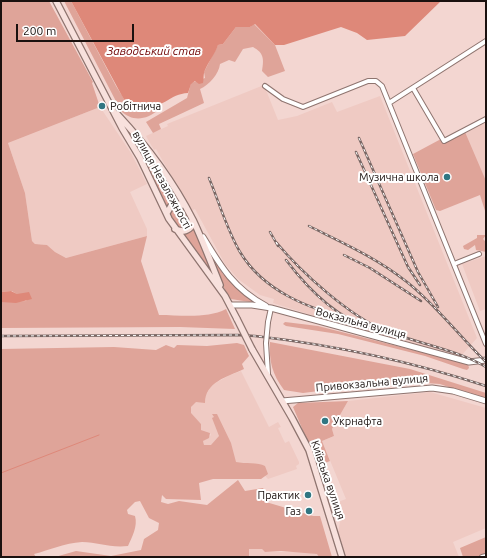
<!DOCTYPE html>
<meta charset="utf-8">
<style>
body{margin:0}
#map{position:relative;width:487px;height:558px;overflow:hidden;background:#f3d6d1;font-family:Ubuntu,sans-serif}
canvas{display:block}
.frame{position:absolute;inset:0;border:2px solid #1a110f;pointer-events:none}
.scale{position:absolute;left:16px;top:24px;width:118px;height:18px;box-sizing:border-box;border:2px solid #1a110f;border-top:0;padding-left:5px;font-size:12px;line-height:14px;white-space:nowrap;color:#1a110f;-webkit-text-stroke:3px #fff;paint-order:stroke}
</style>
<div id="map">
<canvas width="487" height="558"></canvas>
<div class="frame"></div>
<div class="scale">200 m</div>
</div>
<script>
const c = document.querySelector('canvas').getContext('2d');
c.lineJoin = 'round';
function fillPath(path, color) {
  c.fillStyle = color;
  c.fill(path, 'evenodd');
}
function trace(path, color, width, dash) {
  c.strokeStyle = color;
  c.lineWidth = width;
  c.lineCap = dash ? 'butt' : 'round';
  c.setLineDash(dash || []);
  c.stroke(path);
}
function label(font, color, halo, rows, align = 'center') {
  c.font = font + ' Ubuntu,sans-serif';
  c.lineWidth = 4;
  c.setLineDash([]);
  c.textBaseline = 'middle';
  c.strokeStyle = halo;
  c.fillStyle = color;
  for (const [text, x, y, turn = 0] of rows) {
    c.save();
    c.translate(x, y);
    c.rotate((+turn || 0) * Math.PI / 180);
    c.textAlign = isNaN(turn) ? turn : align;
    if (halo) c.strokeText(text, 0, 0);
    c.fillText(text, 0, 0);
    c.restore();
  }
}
const built = new Path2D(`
 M264,85L278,120L297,116L332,102L337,112L380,96L477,338L460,357L372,334L273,303L274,299L260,295L238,279L225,264L195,209L191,211L156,149L154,150L146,136L168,126L167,124Z
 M100,107L131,153L147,184L130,192L147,229V236L66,258L55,252L47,245L35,244L32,241L25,193L8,143Z
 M486,121V182L461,134Z
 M486,256V309L480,311L462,264Z
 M241,371L269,427L278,422L281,427L278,428L285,443L289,441L299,462V464L296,466L297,469L268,479L255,465L240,471L204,445L203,441L211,435L210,433L201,430V424L191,414V407L196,401L205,399V396L212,385L230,375Z
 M430,392L486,408V528L453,542L459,557H345L338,533L341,517L335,503L346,499L322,441L334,436L332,429L348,401Z
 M249,549H262L265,552H305L318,554L319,557H249Z`);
const green = new Path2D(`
 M1,1H49L93,82L92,83L100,107L8,143L25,193L32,241L35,244L47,245L55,252L66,258L147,236L141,261L159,315C180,315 207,319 226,309L235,329L180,327L1,328V302L27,301L12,291L1,292Z
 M64,1H71L116,86L129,107L145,110L157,107L158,110C147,120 132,122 121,111Z
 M254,24L275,45L285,71L268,77L262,71C264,59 264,53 253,47L243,49L235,62L229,60L220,64C219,74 209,85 200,89L204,103L159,124L161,129L153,133L146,122L187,98L191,83L205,78L204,72L218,45L223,44L236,27H250Z
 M465,132L486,181V214L480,195L440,211L436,210L413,154L441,139L448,141Z
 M146,152L154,161L180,201L172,202L167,207L140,156Z
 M178,206L189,221C188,227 186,228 180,229L172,221L170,214L173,208Z
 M193,227L213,273L182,234L187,233Z
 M477,235H486L483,239L486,242V252L476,250L475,245L468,250L464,249L463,246L477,238Z
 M202,239L223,274L256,303L231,299L225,290Z
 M285,322L318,326L468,364L469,368L467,370L463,369L425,356L338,334L286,326L283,324Z
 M270,342L410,369L486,393V400L440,384L426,383L350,387L303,393L284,390C272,374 269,361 270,342Z
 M237,343L244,345L249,356L242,364L244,369C227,377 205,382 205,403L196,402L191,407V413L201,424V430L210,433L209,438L203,441L204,445H211L219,436L212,418L214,417L212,414H217L231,443L236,462C245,464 258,462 265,466L268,474L261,479H213L199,483L201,500L166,499L162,495L161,502L168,504L179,501L207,505L238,480L245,491L263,488L264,490L258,494V497H264L266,502L313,516H320L332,557H319L317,554L281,551L265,552L262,549H249V557H55L76,551L111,556L141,550L144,539L158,530L159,523L149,518L140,501L135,502L127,510L128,514L135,516C138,526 132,537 128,546C109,548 98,542 82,542C64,543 50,550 34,554L36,557H1V349L114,347L156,350L166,345L174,348L177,345L207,346Z
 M348,401L332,429L334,436L322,441L330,461L318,466L293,407L298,403Z
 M486,537V557H463L460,548Z`);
const water = new Path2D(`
 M71,1H441L405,36L367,40L357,33L341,27L284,45H275L255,24L250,27H236L223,44L218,45C215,54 209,61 205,70C203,74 204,79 203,83L199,84L195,81L191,84L188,93C166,94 159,116 129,107L122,96Z
 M11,291L17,294L29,292L32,299L16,303L1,302V292Z`);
const stream = new Path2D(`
 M1,473L99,435`);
const minor = new Path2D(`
 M265,86L283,99L303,107L368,81H376L382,86L486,344
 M413,88L444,141L486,119
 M389,103L486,41
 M454,264L479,254
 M268,322L271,308
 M266,343L268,374
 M482,557L486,556`);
const tertiary = new Path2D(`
 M203,237C221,267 234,289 266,306
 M230,305H252L271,308L469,362L486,360
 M282,401L432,388L453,391L486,401`);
const secondary = new Path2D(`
 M56,1L122,128L140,158L169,219L225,296L237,319
 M117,114C147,146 173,181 193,220C203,241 211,263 220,285
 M167,213L171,206L178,204L183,205
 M175,229C182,232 186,232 191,227L192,220
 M252,349L292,418L309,450L342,557`);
const rail = new Path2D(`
 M359,138L418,272L438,307
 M356,152L408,267L420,285
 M209,178C219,202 227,230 240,252C264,292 309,308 351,320
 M309,226C343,243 377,258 407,282C436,305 459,336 486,362
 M270,232L278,246
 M276,242C301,272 349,316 386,331C420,344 455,349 486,367
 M344,255L370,268L421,301
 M286,260C308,289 335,317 370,328
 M1,336L238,335L255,336C334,345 410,361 486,386`);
const minorBridge = new Path2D(`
 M266,343L268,322`);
const secondaryBridge = new Path2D(`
 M237,319L252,349`);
const markers = [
 [102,106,4,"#307682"],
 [447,177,4,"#307682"],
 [325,421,4,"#307682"],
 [308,495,4,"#307682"],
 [309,511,4,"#307682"]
];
const poiNames = [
 ["Робітнича",110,106,"left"],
 ["Музична школа",439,177],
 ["Укрнафта",333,421,"left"],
 ["Практик",300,495],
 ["Газ",301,511]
];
const streetNames = [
 ["вулиця Незалежності",162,180,61],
 ["Вокзальна вулиця",361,323,15],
 ["Привокзальна вулиця",372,383,-5],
 ["Київська вулиця",328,480,71]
];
const waterNames = [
 ["Заводський став",154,51]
];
fillPath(built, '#efcac3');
fillPath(green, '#dfa499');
fillPath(water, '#de8879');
trace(stream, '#de8879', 1);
trace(minor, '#8e746f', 6);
trace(tertiary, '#8e746f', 7);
trace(secondary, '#8e746f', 8);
trace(minor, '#fff', 4);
trace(tertiary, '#fff', 5);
trace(secondary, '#f8e1dd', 5.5);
trace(rail, '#786663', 2.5);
trace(rail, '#fff', 1, [3]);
trace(minorBridge, '#8e746f', 6, []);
trace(secondaryBridge, '#8e746f', 8, []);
trace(minorBridge, '#fff', 4);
trace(secondaryBridge, '#f8e1dd', 5.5);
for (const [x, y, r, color] of markers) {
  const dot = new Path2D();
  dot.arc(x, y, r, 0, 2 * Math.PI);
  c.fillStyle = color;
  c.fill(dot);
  trace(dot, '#fff', 1.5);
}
label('11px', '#1a110f', '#fff', poiNames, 'right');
label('11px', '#1a110f', '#fff', streetNames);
label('italic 12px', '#6e0100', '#fff', waterNames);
</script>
